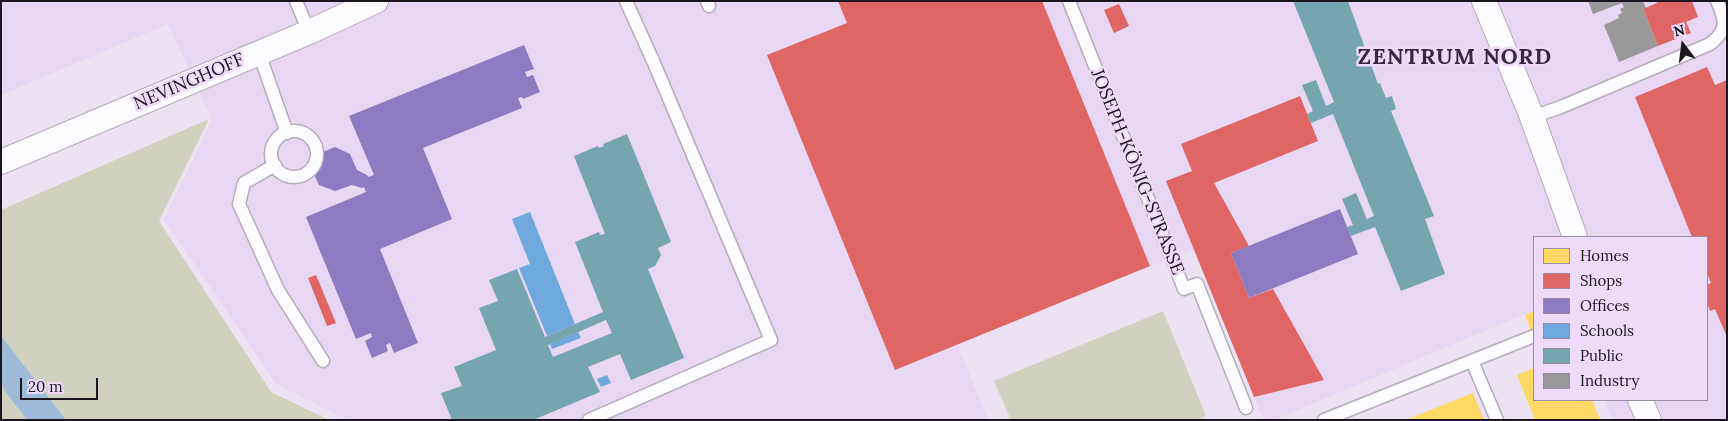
<!DOCTYPE html>
<meta charset="utf-8">
<style>
body{margin:0}
#map{position:relative;width:1728px;height:421px;overflow:hidden;background:#ece2f2;font-family:Lora,serif}
canvas{display:block}
.frame{position:absolute;inset:0;border:2px solid #1b151f;pointer-events:none}
.legend{position:absolute;left:1533px;top:236px;width:175px;height:165px;box-sizing:border-box;background:#eddbf9;border:1px solid #998ca2;margin:0;padding:6px 9px;list-style:none;font-size:15px;color:#1b151f}
.legend li{display:flex;align-items:center;gap:10px;height:25px}
.legend b{width:25px;border:1px solid #998ca2}
.north{position:absolute;left:1658px;top:20px;width:50px;height:50px;-webkit-text-stroke:4px #eddbf9;paint-order:stroke;rotate:345deg;font-size:14px;font-weight:700;line-height:20px;text-align:center;color:#1b151f}
.north::after{content:'';display:block;margin:auto;width:18px;height:22px;background:#1b151f;clip-path:polygon(50% 0,100% 100%,50% 72%,0 100%)}
.scale{position:absolute;left:20px;top:378px;width:78px;height:22px;box-sizing:border-box;border:2px solid #1b151f;border-top:0;padding-left:6px;font-size:15px;line-height:18px;white-space:nowrap;color:#1b151f;-webkit-text-stroke:4px #eddbf9;paint-order:stroke}
</style>
<div id="map">
<canvas width="1728" height="421"></canvas>
<div class="frame"></div>
<ul class="legend">
<li><b style="height:14px;background:#ffd966"></b>Homes</li>
<li><b style="height:14px;background:#e06666"></b>Shops</li>
<li><b style="height:14px;background:#8e7cc3"></b>Offices</li>
<li><b style="height:14px;background:#6fa8dc"></b>Schools</li>
<li><b style="height:14px;background:#76a5af"></b>Public</li>
<li><b style="height:14px;background:#999"></b>Industry</li>
</ul>
<div class="north">N</div>
<div class="scale">20 m</div>
</div>
<script>
const c = document.querySelector('canvas').getContext('2d');
c.lineJoin = 'round';
function fillPath(path, color) {
  c.fillStyle = color;
  c.fill(path, 'evenodd');
}
function trace(path, color, width, dash) {
  c.strokeStyle = color;
  c.lineWidth = width;
  c.lineCap = dash ? 'butt' : 'round';
  c.setLineDash(dash || []);
  c.stroke(path);
}
function label(font, color, halo, rows, align = 'center') {
  c.font = font + ' Lora,serif';
  c.lineWidth = 5;
  c.setLineDash([]);
  c.textBaseline = 'middle';
  c.strokeStyle = halo;
  c.fillStyle = color;
  for (const [text, x, y, turn = 0] of rows) {
    c.save();
    c.translate(x, y);
    c.rotate((+turn || 0) * Math.PI / 180);
    c.textAlign = isNaN(turn) ? turn : align;
    if (halo) c.strokeText(text, 0, 0);
    c.fillText(text, 0, 0);
    c.restore();
  }
}
const built = new Path2D(`
 M1,1H1727V420H1612L1604,400H1707V237H1534V310L1274,420H1264L1193,249L957,344L988,420H348L276,384L164,219L212,120L168,24L1,95Z`);
const green = new Path2D(`
 M209,119L159,221L271,392L329,420H1V210Z
 M1163,311L1206,416L1196,420H1011L994,381Z`);
const water = new Path2D(`
 M1,336L66,420H27L5,391L1,381Z`);
const homes = new Path2D(`
 M1534,311V334H1532L1525,315Z
 M1534,368V400H1592L1600,420H1535L1517,375Z
 M1473,393L1484,420H1407L1418,415Z`);
const shops = new Path2D(`
 M838,1H1042L1150,266L895,370L767,55L847,23Z
 M1656,1H1692L1698,17L1686,22L1691,33L1658,46L1643,9L1657,3Z
 M1119,4L1129,26L1114,33L1104,10Z
 M1707,67L1715,85L1727,80V337L1715,309L1710,311L1707,302V285L1711,283L1707,273V237H1692L1635,97Z
 M1300,96L1318,141L1214,183L1249,246L1231,253L1249,298L1273,289L1324,380L1254,397L1166,181L1192,171L1181,144Z
 M316,275L336,323L327,326L308,278Z`);
const offices = new Path2D(`
 M524,45L534,69L525,72L527,77L533,75L540,92L523,99L522,97L518,98L522,108L423,148L452,219L380,249L418,343L394,353L390,343L386,345L388,351L372,358L365,341L372,337L371,333L356,339L306,217L366,192L364,187L362,188L352,185L335,191L319,185L312,170L320,153L335,147L350,154L357,170L367,175L368,177L374,175L349,116Z
 M1340,209L1358,254L1249,298L1231,253Z`);
const schools = new Path2D(`
 M530,212L575,324L547,336L519,268L530,264L512,219Z
 M578,332L581,338L552,349L550,344Z
 M607,375L611,383L601,387L597,379Z`);
const public = new Path2D(`
 M1293,1H1348L1378,84L1380,83L1386,98L1392,96L1396,109L1391,111L1434,216L1425,219L1445,274L1401,291L1375,227L1351,236L1347,227L1353,225L1342,199L1356,193L1367,219L1374,216L1333,114L1311,123L1307,114L1313,111L1302,85L1316,80L1326,106L1334,102Z
 M627,134L671,242L658,248L661,255L655,266L648,269L684,358L631,380L620,354L588,367L600,392L533,420H452L441,393L462,386L454,367L496,350L479,308L498,301L489,280L517,269L545,337L603,312L575,242L599,232L600,235L605,234L574,156L598,146L599,148L604,146L603,144ZM606,320L612,333L553,357L548,345Z`);
const industry = new Path2D(`
 M1588,1H1643L1646,8L1643,9L1658,46L1619,62L1604,25L1619,18L1618,15L1622,13L1620,9L1624,7L1622,3L1593,14Z`);
const service = new Path2D(`
 M296,1L309,32
 M707,1L709,6
 M1069,1L1184,289L1197,284L1246,408
 M259,53L287,133
 M1532,117L1561,107L1710,44C1728,30 1726,21 1717,1
 M271 154a23 23 0 1 1 46 0a23 23 0 1 1-46 0Z
 M275,165L244,183L239,204L278,290L323,361
 M1472,361L1497,420
 M589,420L771,340L654,63L626,1
 M1324,420L1534,336`);
const minor = new Path2D(`
 M1484,1L1532,117L1575,237
 M1,162L309,32L376,1
 M1640,400L1649,420`);
const streetNames = [
 ["NEVINGHOFF",189,82,-23],
 ["JOSEPH-KÖNIG-STRASSE",1137,172,68]
];
const districtNames = [
 ["ZENTRUM NORD",1455,58]
];
fillPath(built, '#e8d7f2');
fillPath(green, '#d0d1be');
fillPath(water, '#9fbbda');
fillPath(homes, '#ffd966');
fillPath(shops, '#e06666');
fillPath(offices, '#8e7cc3');
fillPath(schools, '#6fa8dc');
fillPath(public, '#76a5af');
fillPath(industry, '#999');
trace(service, '#b4adb9', 15);
trace(minor, '#b4adb9', 26);
trace(service, '#fcfbfd', 12);
trace(minor, '#fcfbfd', 24);
label('18px', '#1b151f', '#eddbf9', streetNames);
c.letterSpacing = '1px';
label('bold 22px', '#36283f', '#eddbf9', districtNames);
c.letterSpacing = '0px';
</script>
